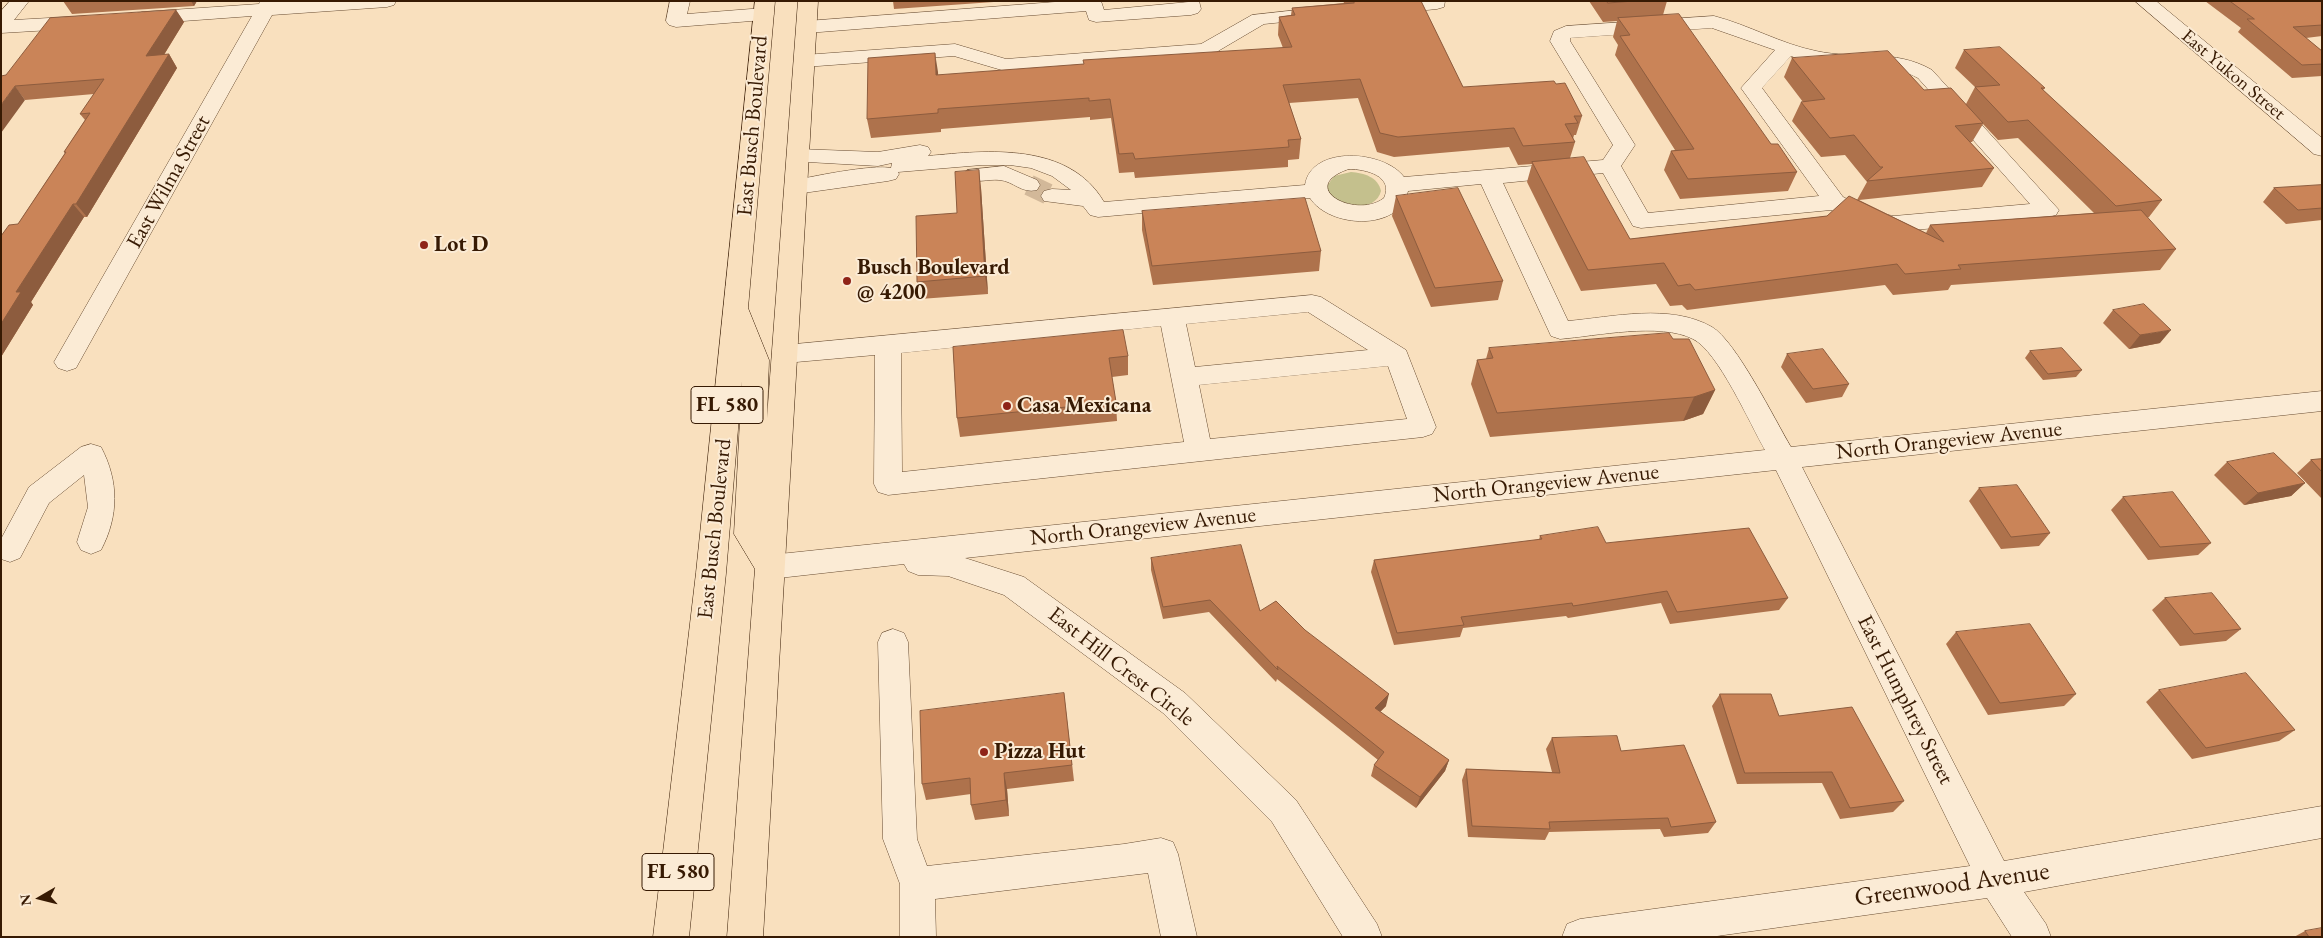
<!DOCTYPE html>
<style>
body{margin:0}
#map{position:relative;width:2323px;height:938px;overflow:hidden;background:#f9e0be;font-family:"EB Garamond",serif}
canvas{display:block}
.frame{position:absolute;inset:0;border:2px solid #371a03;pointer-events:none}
.north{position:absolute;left:15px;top:873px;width:50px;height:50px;-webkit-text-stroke:4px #fbebd5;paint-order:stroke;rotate:262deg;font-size:14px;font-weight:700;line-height:20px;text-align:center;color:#371a03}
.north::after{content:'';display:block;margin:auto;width:18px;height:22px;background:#371a03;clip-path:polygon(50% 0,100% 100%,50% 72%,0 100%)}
</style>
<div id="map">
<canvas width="2323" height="938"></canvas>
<div class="frame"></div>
<div class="north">N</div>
</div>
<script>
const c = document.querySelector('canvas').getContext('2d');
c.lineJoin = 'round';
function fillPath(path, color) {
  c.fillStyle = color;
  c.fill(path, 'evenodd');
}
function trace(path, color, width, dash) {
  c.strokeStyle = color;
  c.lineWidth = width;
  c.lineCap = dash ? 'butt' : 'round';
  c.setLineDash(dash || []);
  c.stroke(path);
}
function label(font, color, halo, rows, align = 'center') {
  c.font = font + ' "EB Garamond",serif';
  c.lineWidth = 4;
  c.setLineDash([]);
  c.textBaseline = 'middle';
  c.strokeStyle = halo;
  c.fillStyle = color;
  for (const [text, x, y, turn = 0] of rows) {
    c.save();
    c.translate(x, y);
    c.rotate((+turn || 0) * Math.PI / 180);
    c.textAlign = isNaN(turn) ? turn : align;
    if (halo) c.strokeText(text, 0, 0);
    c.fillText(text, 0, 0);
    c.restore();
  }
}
const green = new Path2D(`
 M1351,172C1364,173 1378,177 1381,191C1375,215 1330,209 1327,186L1334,176Z`);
const minorTunnel = new Path2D(`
 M1029,185L1052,196`);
const minor = new Path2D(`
 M10,1H29L14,20L84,16L91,18L94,22L91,26L84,28L1,33V11Z
 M260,1H396L394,5L387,7L272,15L76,368L67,371L58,368L54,362L252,16L142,24L135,22L132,18L135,14L142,12L259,4Z
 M670,1H690L687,14L764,8L771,10L774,14L771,18L764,20L676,27L669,25L666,21Z
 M1068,1H1101L1104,10L1199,1L1201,9L1198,13L1191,15L1096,22L1089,20L1086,11L807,33L800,31L797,27L800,23L807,21Z
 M1445,1L1444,7L1437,9L1386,14L1379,12L1376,8L1379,4L1386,2Z
 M2135,1H2156L2322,138V156L2314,154Z
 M1316,8L1323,10L1326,14L1323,18L1264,24L1213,54L1206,56L1005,71L954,56L804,67L797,65L794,61L797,57L804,55L955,44L1006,59L1201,44L1252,15Z
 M1714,16C1749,25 1781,44 1816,51C1857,60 1894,48 1932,70L2059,210L2056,215L2048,217L1904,231L1868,226L1831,210L1641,228L1633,226L1603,173L1503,183L1568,321C1613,317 1670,303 1712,327C1736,341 1775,420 1791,447L2322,391V411L1802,467L2004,861L2322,806V838L2024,892L2046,924L2051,937H2012L1987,898L1710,937H1562L1567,924L1580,919L1970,866L1776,470L965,558L1024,577L1185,693L1296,800L1377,924L1382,937H1343L1272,822L1163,713L1004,595L948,576L918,575L908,571L904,564L770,579L760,575L755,567L760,559L770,555L1765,450C1750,424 1718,351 1693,339C1660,322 1596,336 1560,339L1551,336L1481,184L1408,191C1400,232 1329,228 1310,198L1098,217L1090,215L1083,206L1044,201L1041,196L1044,191L1052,189L1071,190L1052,176L1031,168L1010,165H982L898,172L899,174L896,179L888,181L796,194L788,192L785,187L788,182C808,177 873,164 891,168L892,163L878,166L790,161L787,156L790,151L798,149L878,152L920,145L928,147L931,152L928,156C988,150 1069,142 1104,202L1305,185C1311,145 1384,150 1404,177L1603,160L1613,145L1550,41L1554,31L1566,26ZM1712,28L1775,50L1741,88L1819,196L1648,213L1621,166L1635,145L1570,41V38ZM1791,56C1807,62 1825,66 1841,67C1869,68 1893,64 1918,78L2030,204L1894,216L1876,213L1843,197L1762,88ZM1349,169C1366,169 1394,176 1384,198C1356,220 1295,187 1349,169Z
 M1004,166L1037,180L1040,185L1037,190C1021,194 1014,181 999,180C988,179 978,183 967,180L964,175L967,170Z
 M1312,295L1321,297L1406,350L1436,427L1432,434L1423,437L888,495L878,492L874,484L875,355L785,363L776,360L772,354L776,348L785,345ZM1308,312L1368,350L1195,367L1186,324ZM1161,326L1184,442L902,472L901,353ZM1388,366L1407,419L1210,439L1199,385Z
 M91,444L101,447C119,481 119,516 101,550L91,554L81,550L77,542L88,507L84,475L49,503L20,558L10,562L1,559V539L29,487L81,447Z
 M893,629L904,633L908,642L917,839L927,866L1124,844L1161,838L1173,842L1178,854L1197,937H1161L1148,873L935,899L936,937H900V884L883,839L878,642L882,633Z`);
const major = new Path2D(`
 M755,1H775L748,308L769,360L767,418L798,1H818L763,937H727L755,569L734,534L742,381L726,573L689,937H653L696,573Z`);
const wall = new Path2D(`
 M63,1H197L194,6L72,14Z
 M893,1H1008L894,9Z
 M1343,1H1421L1463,87L1582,116L1576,135H1574L1573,139L1575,142L1570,158L1630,239L1827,216L1857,200L1867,182L1845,155L1821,157L1792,121L1801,102H1803L1784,77L1792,58L1924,90L1966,104L1975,87L1955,68L1964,50L2045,88L2043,90L2162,200L2149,217L2147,218L2176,249L2160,270L1951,285L1948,290L1893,295L1885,285L1687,310L1682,305L1670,306L1656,284L1581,291L1527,182L1532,164L1518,165L1509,147L1394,157L1377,152L1358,98L1289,103L1301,139L1299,159L1288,160V167L1135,178L1134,172L1119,173L1111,118L1090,120V117L941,129V132L871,138L867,119L1083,64L1283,48L1278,35L1279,17L1291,15L1292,8L1344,3ZM1983,124L1998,140L2018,138L2094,213L1930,225L1926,233L1859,200L1982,187L1994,168L1970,142H1972Z
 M1589,1H1667L1663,15L1771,144L1797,172L1788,191L1680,199L1664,170L1671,151L1675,150L1615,55L1618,45L1613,37L1617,21L1603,22Z
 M2205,1H2322V36L2306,38L2322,51V76L2292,78L2238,32L2241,28Z
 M176,10L184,22L164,55L169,54L177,68L87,217H84L31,302L33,305L1,357L18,224L65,153L64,152L85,120L80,114L94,94L25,100L6,75Z
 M2322,185V220L2286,224L2263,202L2274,188Z
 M981,188L988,294L920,299L917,282L957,213Z
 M1396,196L1503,281L1498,300L1431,307L1392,216Z
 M1142,211L1321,251L1319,271L1153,285L1142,230Z
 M2113,310L2160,343L2129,349L2103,323Z
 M1673,339L1715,390L1703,414L1683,421L1490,437L1471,384L1477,360L1486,359L1489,348Z
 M953,347L1128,356V375L1112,377L1116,402L1117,421L960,437L957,418Z
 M2030,351L2082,370L2076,377L2043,380L2025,358Z
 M1787,354L1849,384L1842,397L1806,403L1781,367Z
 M2322,459V499L2297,473L2311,460Z
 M2227,462L2305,483L2291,496L2244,505L2214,475Z
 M1979,488L2050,533L2039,546L2001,549L1969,501Z
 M2123,497L2211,543L2198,555L2148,560L2111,510Z
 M1540,536L1606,543L1788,598L1779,610L1670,624L1661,603L1568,618L1566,616L1463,628L1460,637L1394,645L1371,572L1374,560L1539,540Z
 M1151,558L1260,611L1305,630L1386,706L1380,712L1449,760L1445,771L1416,808L1371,776L1374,765L1378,760L1277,679L1276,682L1209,612L1163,619L1151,570Z
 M2165,598L2241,629L2226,641L2180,646L2152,610Z
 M1956,632L2076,694L2064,706L1988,715L1946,644Z
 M2159,690L2295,730L2279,741L2192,759L2146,702Z
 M1064,693L1074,781L1007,789L1009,816L975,820L971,805V794L926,800L922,784Z
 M1720,694L1779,716L1904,801L1893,812L1840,819L1822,783L1737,784L1712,706Z
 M1552,738L1621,751L1716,822L1708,833L1664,837L1660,829L1549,832L1545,840L1468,837L1462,780L1466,769L1552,772L1546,749Z
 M2305,931L2322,937H2294Z`);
const shadedWall = new Path2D(`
 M191,1H197L194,6Z
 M176,10L184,22L155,69L146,56Z
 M935,53L938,72L939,94L936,75Z
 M169,54L177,68L87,217L76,204Z
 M15,86L25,100L1,133V105Z
 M979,170L981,188L988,294L985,276Z
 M73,204L84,217L31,302L33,305L1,357V324L16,292Z
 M2171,330L2160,343L2129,349L2140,335Z
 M1715,390L1703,414L1683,421L1694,397Z
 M2305,483L2291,496L2244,505L2258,493Z
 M1389,694L1386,706L1372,720L1375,708Z
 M1449,760L1445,771L1416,808L1420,797Z
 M1004,773L1007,789L1009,816L1006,800Z`);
const building = new Path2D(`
 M1353,1H1421L1463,87L1554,81L1556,84L1565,83L1582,116H1574L1578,123L1565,124L1575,142L1523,146L1514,128L1398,137L1380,133L1360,79L1283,85L1301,139L1288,140L1289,147L1135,159L1133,153L1119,154L1110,99L1089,101V98L938,109V113L867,119L868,58L935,53L936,75L1084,64L1083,60L1292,47L1279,17L1295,15L1292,8L1354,3Z
 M1607,1H1634L1608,3Z
 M2230,1H2322V25L2293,27L2322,51V64L2302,65L2247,19H2254Z
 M176,10L146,56L169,54L76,204H73L16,292H21L1,324V236L9,225L18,224L66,152H64L90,113L80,114L104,79L15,86L1,105V76L6,75L50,18Z
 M1679,14L1771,144H1778L1797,172L1688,179L1671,151L1694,149L1620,36L1630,35L1618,18Z
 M2000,47L2045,88H2041L2162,200L2116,206L2028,120L2008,122L1975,87L2000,85L1964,50Z
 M1888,51L1924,90L1951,88L1983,123L1955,126L1994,168L1867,181L1883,167H1880L1854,135L1830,138L1801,102L1825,99L1792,58Z
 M1584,157L1630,239L1827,216L1849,196L1944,242L1930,225L2141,210L2176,249L1958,265L1961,269L1905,274L1897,264L1695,290L1690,284L1678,286L1664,263L1588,270L1532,162Z
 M979,170L985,276L917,282L916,216L957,213L955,172Z
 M2322,185V208L2298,210L2274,188Z
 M1458,188L1503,281L1435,288L1396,196Z
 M1305,198L1321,251L1152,266L1142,211Z
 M2144,304L2171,330L2140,335L2113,310Z
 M1123,330L1128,356L1109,358L1116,402L957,418L953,347Z
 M1669,333L1673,339H1689L1715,390L1694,397L1497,413L1477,360L1493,358L1489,348Z
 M2062,348L2082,370L2048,374L2030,351Z
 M1823,349L1849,384L1813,389L1787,354Z
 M2274,453L2305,483L2258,493L2227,462Z
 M2322,459V472L2311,460Z
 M2017,485L2050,533L2011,537L1979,488Z
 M2173,492L2211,543L2160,547L2123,497Z
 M1598,527L1606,543L1749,528L1788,598L1677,612L1667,591L1573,606L1572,603L1461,617L1464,625L1397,633L1374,560L1542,539L1540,536Z
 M1241,545L1260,611L1276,601L1305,630L1389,694L1375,708L1449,760L1420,797L1374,765L1384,752L1277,666L1278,670L1210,600L1163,607L1151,558Z
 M2212,593L2241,629L2194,634L2165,598Z
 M2030,624L2076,694L2000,703L1956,632Z
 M2246,673L2295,730L2206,748L2159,690Z
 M1064,693L1072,765L1004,773L1006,800L971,805L970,778L922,784L920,711Z
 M1720,694H1771L1779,716L1852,707L1904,801L1850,808L1832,772L1745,773Z
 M1617,736L1621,751L1684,745L1716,822L1671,827L1668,818L1549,822L1550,829L1472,826L1466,769L1560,773L1552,738Z
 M2322,928V937H2309L2305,931Z`);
const markers = [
 [424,245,5,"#8f2418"],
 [847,281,5,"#8f2418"],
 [1007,406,5,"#8f2418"],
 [984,752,5,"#8f2418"]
];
const farStreetnames = [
 ["East Yukon Street",2233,75,40]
];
const shields = [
 [727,405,72],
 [678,872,72]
];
const shieldNames = [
 ["FL 580",727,405],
 ["FL 580",678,872]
];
const streetNames = [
 ["East Busch Boulevard",753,126,-85],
 ["East Wilma Street",169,182,-61],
 ["North Orangeview Avenue",1949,441,-6],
 ["North Orangeview Avenue",1546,484,-6],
 ["North Orangeview Avenue",1143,527,-6],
 ["East Busch Boulevard",715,529,-84],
 ["East Hill Crest Circle",1121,667,38],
 ["East Humphrey Street",1905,700,63]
];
const poiNames = [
 ["Lot D",434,245],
 ["Busch Boulevard",857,268],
 ["@ 4200",857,293],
 ["Casa Mexicana",1017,406],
 ["Pizza Hut",994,752]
];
const nearStreetnames = [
 ["Greenwood Avenue",1952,885,-8]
];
fillPath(green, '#c4c08d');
trace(minorTunnel, '#d2b899', 21, [21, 11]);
trace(minor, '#684c32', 1);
trace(major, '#371a03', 1);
fillPath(minor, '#fbebd5');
fillPath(major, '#f9e0be');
fillPath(wall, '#ae724c');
fillPath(shadedWall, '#8d5c3e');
fillPath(building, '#ca8458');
trace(building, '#8d5c3e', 1);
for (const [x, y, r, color] of markers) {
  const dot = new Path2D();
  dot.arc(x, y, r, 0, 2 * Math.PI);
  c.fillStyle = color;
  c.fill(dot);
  trace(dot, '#fbebd5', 2);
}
label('19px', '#371a03', '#fbebd5', farStreetnames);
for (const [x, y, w] of shields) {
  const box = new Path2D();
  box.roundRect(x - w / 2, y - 18.5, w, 37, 4);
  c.fillStyle = '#fbebd5';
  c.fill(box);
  trace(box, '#371a03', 1);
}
label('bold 21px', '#371a03', null, shieldNames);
label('22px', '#371a03', '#fbebd5', streetNames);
label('bold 22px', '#371a03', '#fbebd5', poiNames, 'left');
label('26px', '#371a03', '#fbebd5', nearStreetnames);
</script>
